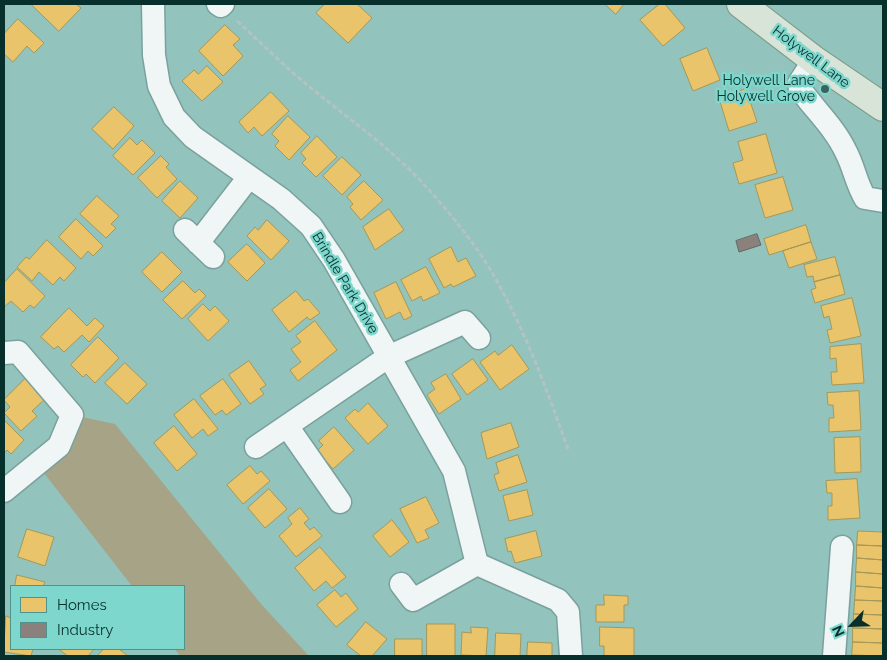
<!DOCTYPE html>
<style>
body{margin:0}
#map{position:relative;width:887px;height:660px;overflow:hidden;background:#92c3bd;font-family:Raleway,sans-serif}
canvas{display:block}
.frame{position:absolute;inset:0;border:5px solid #07302c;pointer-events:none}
.legend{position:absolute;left:10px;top:585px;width:175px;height:65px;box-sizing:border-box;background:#7ed7cc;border:1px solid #4e948c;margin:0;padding:6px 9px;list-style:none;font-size:15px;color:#07302c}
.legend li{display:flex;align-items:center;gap:10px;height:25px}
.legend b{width:25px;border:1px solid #4e948c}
.north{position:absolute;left:827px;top:600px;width:50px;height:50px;-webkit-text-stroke:4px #7ed7cc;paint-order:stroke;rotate:246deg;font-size:14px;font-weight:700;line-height:20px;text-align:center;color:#07302c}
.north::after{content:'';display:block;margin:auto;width:18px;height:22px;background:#07302c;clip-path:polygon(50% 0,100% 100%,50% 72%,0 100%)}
</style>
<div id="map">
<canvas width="887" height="660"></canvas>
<div class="frame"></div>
<ul class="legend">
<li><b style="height:14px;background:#e9c46a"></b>Homes</li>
<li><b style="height:14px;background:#8a817c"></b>Industry</li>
</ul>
<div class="north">N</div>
</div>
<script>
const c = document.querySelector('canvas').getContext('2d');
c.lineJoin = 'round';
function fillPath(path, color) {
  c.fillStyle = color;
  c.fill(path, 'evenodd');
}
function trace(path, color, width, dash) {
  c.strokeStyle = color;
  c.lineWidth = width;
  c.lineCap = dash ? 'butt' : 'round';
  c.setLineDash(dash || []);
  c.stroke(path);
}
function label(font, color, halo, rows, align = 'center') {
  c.font = font + ' Raleway,sans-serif';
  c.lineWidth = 5;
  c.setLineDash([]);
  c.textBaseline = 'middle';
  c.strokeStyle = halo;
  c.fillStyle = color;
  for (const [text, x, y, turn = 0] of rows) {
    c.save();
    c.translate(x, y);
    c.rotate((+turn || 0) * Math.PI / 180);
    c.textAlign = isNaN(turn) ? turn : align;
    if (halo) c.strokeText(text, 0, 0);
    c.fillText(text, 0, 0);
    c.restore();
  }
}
const green = new Path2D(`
 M72,415L115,424L261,604L309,656H180L175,649H184V586H132L37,464Z`);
const homes = new Path2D(`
 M31,4H76L81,8L59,31Z
 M325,4H357L372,18L348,43L316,13Z
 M605,4H624L616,14Z
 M660,4H665L685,28L663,46L640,20Z
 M18,19L44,43L34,53L27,46L13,62L4,54V34Z
 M225,25L240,39L233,45L243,56L223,76L199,51Z
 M707,48L720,80L693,91L680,59Z
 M207,66L223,82L202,101L182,81L194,70L198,74Z
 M746,89L757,122L729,131L719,98Z
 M271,92L289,111L262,136L254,127L248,133L239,122Z
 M114,107L134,126L113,149L92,129Z
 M288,116L310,137L289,160L275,146L279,141L272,134Z
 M766,134L777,173L739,184L733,163L743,160L738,142Z
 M317,136L337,157L316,177L302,163L306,159L301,153Z
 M130,138L137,145L142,140L155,153L133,175L113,156Z
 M161,156L169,164L166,167L177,179L157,198L138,178Z
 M342,157L361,175L342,195L323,176Z
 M783,177L793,210L765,218L755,185Z
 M180,181L198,198L180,218L162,201Z
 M364,181L383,200L361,220L350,207L353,204L347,197Z
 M97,196L119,216L111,224L116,228L106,238L80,214Z
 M389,209L404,230L375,250L363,227Z
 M76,219L103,246L93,256L88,251L81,259L59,237Z
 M267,220L289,241L271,260L247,236L255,227L258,230Z
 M806,225L811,242L769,255L764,239Z
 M47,240L76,268L64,281L60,277L53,285L39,272L32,281L17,267L26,257L29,259Z
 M811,242L817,259L789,268L783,251Z
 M247,244L265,263L247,281L228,262Z
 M451,247L458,262L466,258L476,276L453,287L451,284L444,288L429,259Z
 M162,252L182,272L162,292L142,272Z
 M835,257L840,275L814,282L813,276L807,277L804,265Z
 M426,267L440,293L423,301L421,296L412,301L401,280Z
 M17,269L45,296L34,308L30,305L23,312L11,301L4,307V283Z
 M840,275L845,294L815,303L811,290L816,288L814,282Z
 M183,281L195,293L199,289L206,296L182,319L163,300Z
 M396,282L412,316L404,320L400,312L386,319L374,293Z
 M296,291L304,301L308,299L320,313L310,320L307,317L289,332L272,310Z
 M852,298L861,336L830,343L827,330L832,329L829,316L824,318L821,306Z
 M203,304L210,311L215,306L229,321L208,341L188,319Z
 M69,308L87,326L95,318L104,326L89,342L82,335L64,352L58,346L54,349L41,337Z
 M315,321L337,350L298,381L290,370L301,362L291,349L301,342L296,336Z
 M98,337L119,358L95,383L86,374L83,377L71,365Z
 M861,344L864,383L832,385L831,372H837L836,358L830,359V347Z
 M512,345L529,369L500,390L480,362L495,351L498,355Z
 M473,359L488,380L467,395L452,374Z
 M249,361L266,385L260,389L264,394L250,404L229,375Z
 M125,363L147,384L127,404L105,383Z
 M446,374L461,399L439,414L427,395L435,389L431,383Z
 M25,379L45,399L32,411L37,416L21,431L4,413L10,407L4,400Z
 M223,379L241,404L226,415L222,410L215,415L200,396Z
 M859,391L861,430L829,432V418H834L833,405H828L827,393Z
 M194,399L218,429L208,436L203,429L192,438L174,415Z
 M368,403L388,426L368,444L345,418L355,409L358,412Z
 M4,420L24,440L11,454L7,450L4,453Z
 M511,423L519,447L487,459L481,433Z
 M174,426L197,454L177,471L154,443Z
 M334,427L354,450L333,469L317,451L323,445L319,441Z
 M860,437L861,472L835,473L834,438Z
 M518,455L527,482L499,491L494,475L499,473L496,463Z
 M250,466L257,474L261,471L270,481L243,504L227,485Z
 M857,479L860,518L828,520V506H832V493H827L826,481Z
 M269,489L287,509L265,528L248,508Z
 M527,490L533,515L509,521L503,496Z
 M426,497L439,523L425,530L429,538L417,543L400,509Z
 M300,508L309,519L304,523L310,530L314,527L322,536L296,557L279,536L292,524L288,518Z
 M392,520L409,542L390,557L373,536Z
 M27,529L54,537L45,566L18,557Z
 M536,531L542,556L515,563L511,551L508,552L505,539Z
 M858,531L883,532V546L857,545Z
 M857,545L883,546V560L857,558Z
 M320,547L346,577L332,588L326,581L314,591L295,568Z
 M857,558L883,560V574L856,572Z
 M856,572L883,574V588L856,586Z
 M17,575L45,582L43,586H15Z
 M856,586L883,588V601L855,600Z
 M335,590L341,597L346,593L358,609L336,627L317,605Z
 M604,595L628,596V605H624V622H596V605H604Z
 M855,600L883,601V615L854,614Z
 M854,614L883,615V629L853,628Z
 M6,616L11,618V649H33L31,656L4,652Z
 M366,622L387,639L372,656H361L347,645Z
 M427,624H455V656H427Z
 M471,627L488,628L486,656L461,655L462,632L471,633Z
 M600,627L634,628V656H604V646H600Z
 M853,628L883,629V643L853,642Z
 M496,633L521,634L520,656H495Z
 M395,639H422V656H395Z
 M528,642L552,643V656H527Z
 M853,642L883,643V656L852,655Z
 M59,649H94L88,656H68Z
 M104,649H119L128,656H97Z`);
const industry = new Path2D(`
 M757,234L761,245L739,252L736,241Z`);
const path = new Path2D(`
 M237,21C258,40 278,60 299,78C343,115 392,148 430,191C453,217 477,246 494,276C525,330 547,390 568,449`);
const minor = new Path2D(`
 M153,4L154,55L159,86L174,117L193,137L281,199L311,226L334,260L454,471L477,564L558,600L568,612L571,656
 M218,4L221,6L223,4
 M814,60L799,83L800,89C815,110 835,128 846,152C854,167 856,183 865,198L883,201
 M185,230L213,257
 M198,243L249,177
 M4,353L18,352L72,415L59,446L4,491
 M287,426L340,502
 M256,447L388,357L465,322L479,338
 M401,584L413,600L477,564
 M834,656L842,547`);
const major = new Path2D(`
 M741,4L814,60L883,107`);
const markers = [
 [825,89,5,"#38635f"]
];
const streetNames = [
 ["Holywell Lane",811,57,37],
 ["Brindle Park Drive",345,283,59]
];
const poiNames = [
 ["Holywell Lane",815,81],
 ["Holywell Grove",815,97]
];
fillPath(green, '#a6a386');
fillPath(homes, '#e9c46a');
trace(homes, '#a59857', 1);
fillPath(industry, '#8a817c');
trace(industry, '#636964', 1);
trace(minor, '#7aa19d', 25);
trace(major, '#7e9c87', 30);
trace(path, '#b3c3c1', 3, [5, 2.5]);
trace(minor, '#eff6f5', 22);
trace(major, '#d9e4d8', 28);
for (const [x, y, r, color] of markers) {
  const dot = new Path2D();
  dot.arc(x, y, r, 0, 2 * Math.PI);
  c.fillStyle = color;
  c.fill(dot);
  trace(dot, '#7ed7cc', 2);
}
label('14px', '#07302c', '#7ed7cc', streetNames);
label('14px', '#07302c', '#7ed7cc', poiNames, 'right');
</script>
